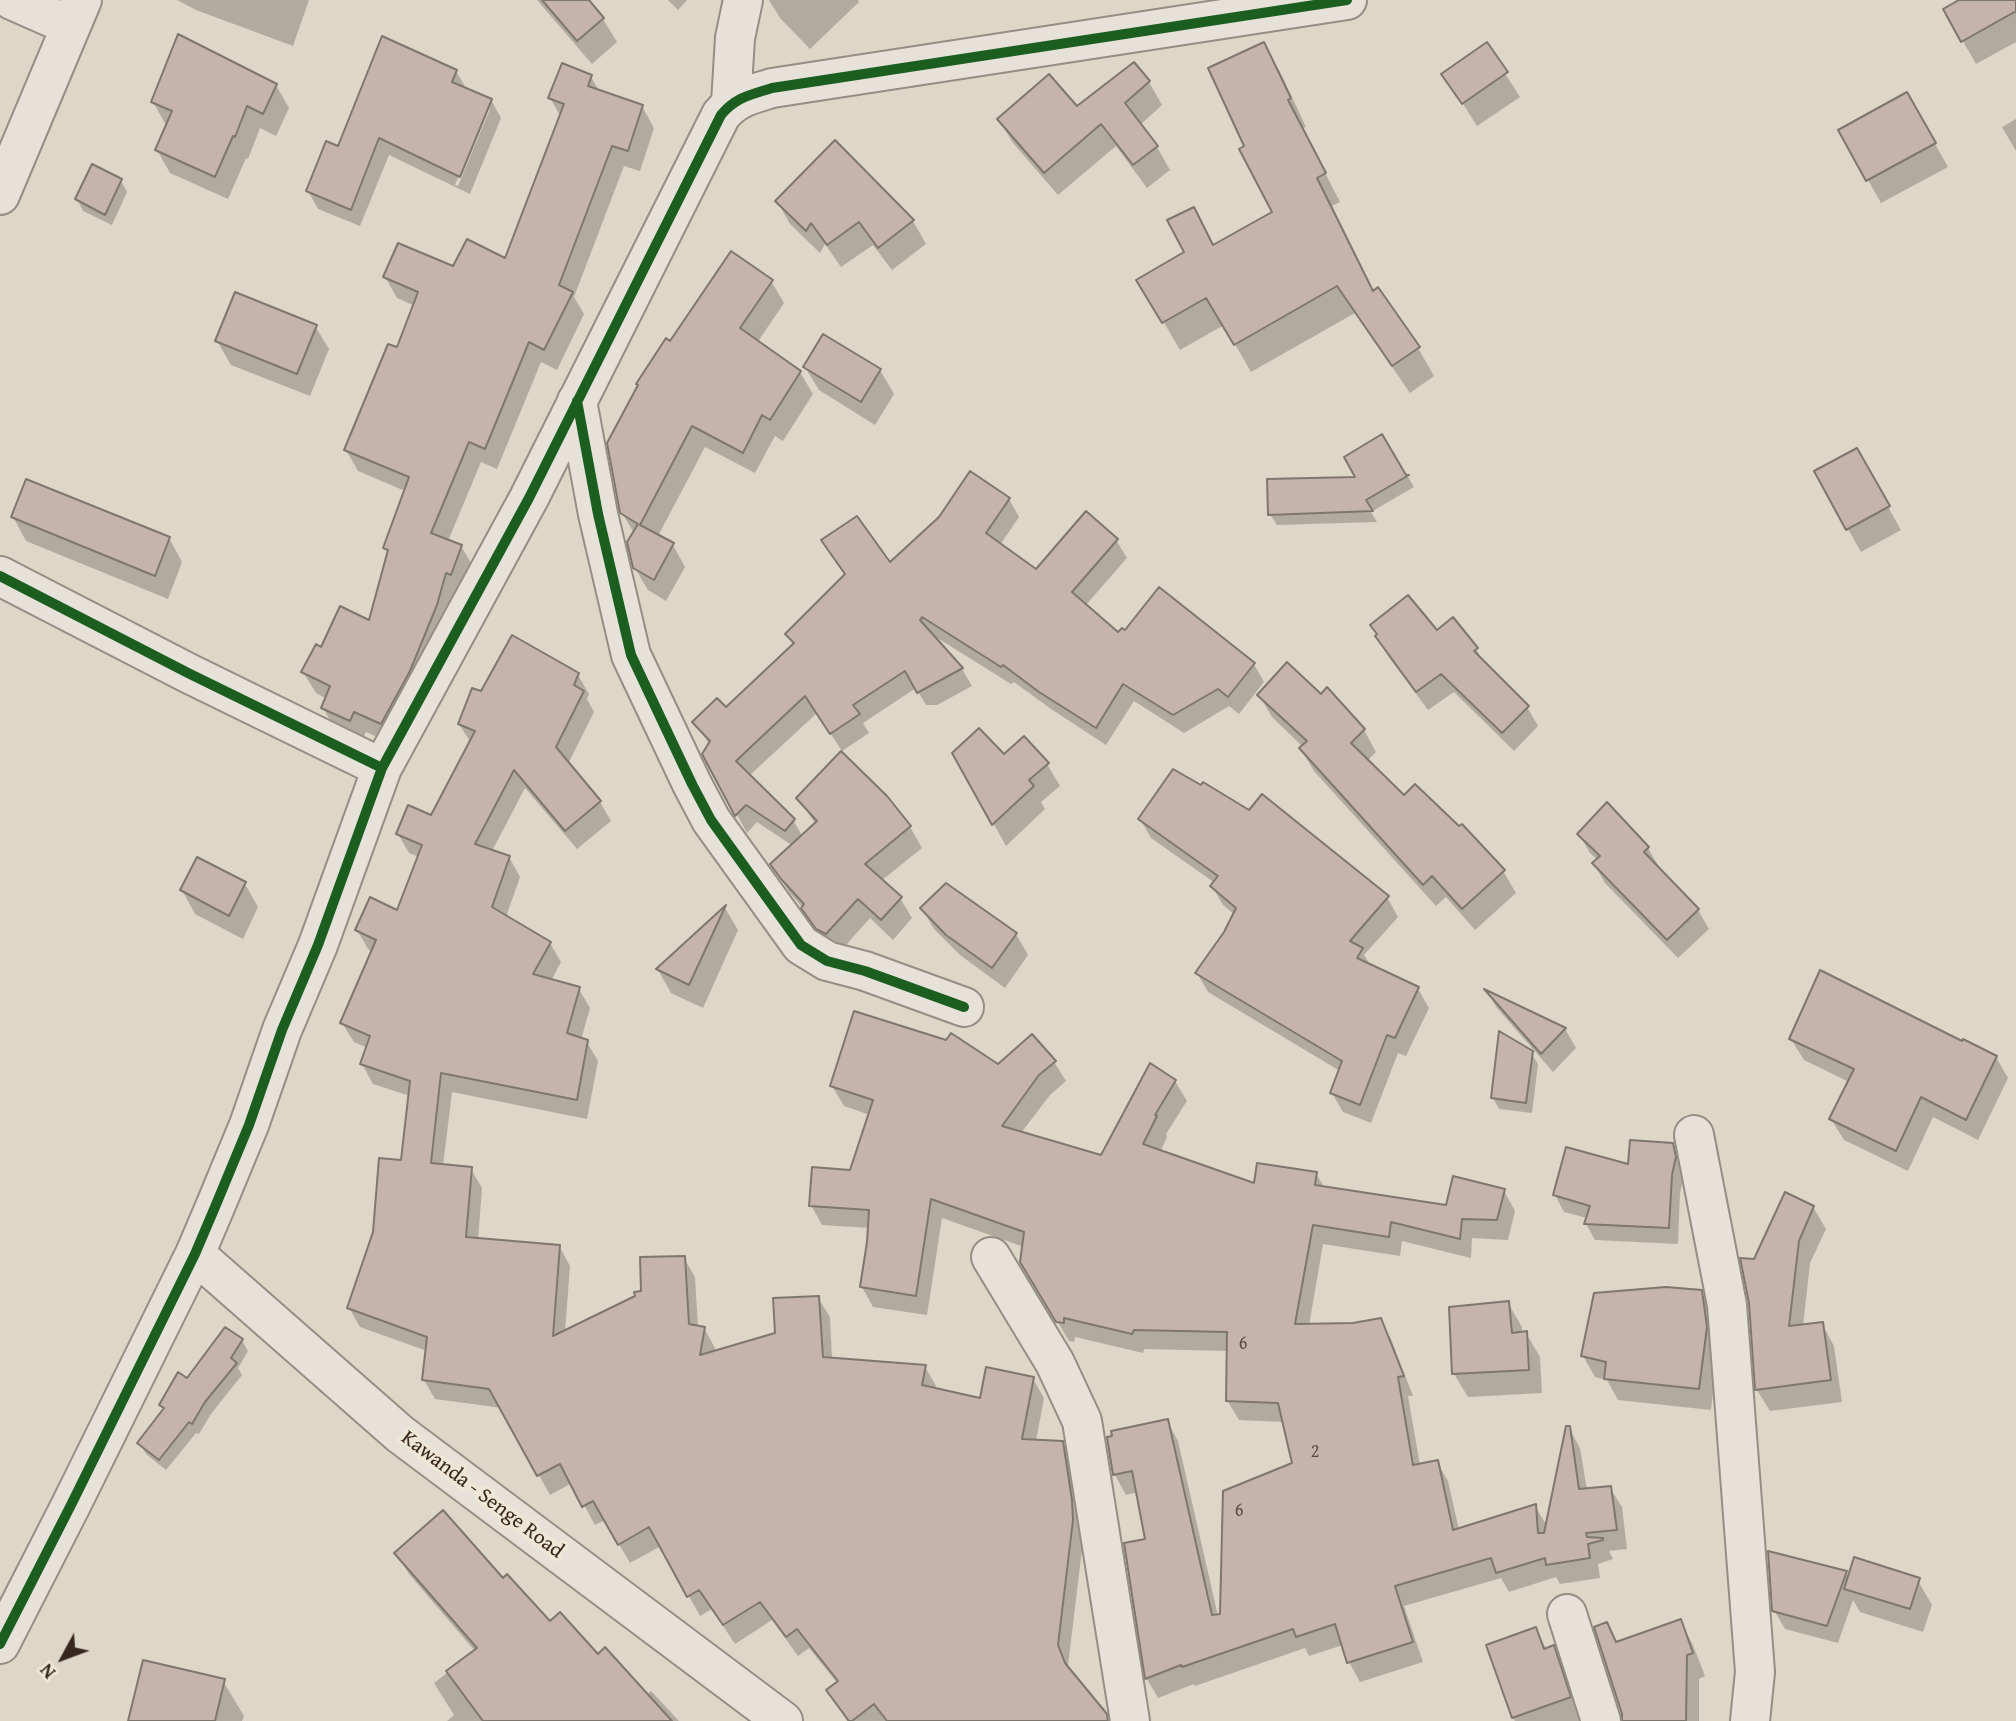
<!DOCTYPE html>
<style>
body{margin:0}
#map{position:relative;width:2016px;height:1721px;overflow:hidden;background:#ded6c7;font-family:"Gentium Book Plus",serif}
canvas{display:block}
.north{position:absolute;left:28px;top:1623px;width:70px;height:70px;-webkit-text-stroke:5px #efe7d5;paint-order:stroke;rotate:229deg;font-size:19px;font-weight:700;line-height:28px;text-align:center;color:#37271e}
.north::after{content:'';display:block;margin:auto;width:24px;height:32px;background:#37271e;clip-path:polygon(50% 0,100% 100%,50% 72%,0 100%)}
</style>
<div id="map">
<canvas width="2016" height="1721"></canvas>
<div class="north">N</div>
</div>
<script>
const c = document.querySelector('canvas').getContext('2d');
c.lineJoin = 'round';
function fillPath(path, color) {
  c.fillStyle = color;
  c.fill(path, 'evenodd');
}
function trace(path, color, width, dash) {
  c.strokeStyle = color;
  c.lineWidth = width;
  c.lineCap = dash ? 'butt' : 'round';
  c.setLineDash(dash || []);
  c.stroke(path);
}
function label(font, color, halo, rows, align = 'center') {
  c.font = font + ' "Gentium Book Plus",serif';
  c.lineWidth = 7;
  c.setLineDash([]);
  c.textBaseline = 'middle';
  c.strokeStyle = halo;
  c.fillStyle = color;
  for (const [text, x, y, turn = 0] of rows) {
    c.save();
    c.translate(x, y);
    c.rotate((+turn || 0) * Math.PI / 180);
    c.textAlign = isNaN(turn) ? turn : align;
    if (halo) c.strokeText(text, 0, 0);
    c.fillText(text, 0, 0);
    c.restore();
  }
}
const shadow = new Path2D(`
 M177,0H309L293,46L196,10Z
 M537,0H587L603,19L617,42L592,64Z
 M668,0H687L678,10Z
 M769,0H858L859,2L810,49L780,18Z
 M1963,0H2016V42L1976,64L1945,10Z
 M1264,44L1280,72L1306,127L1302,128L1340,202L1332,206L1374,292L1418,348L1434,376L1410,393L1355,313L1251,372L1224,325L1180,350L1139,280L1186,253L1193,209L1214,247L1274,213L1247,147Z
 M1487,45L1520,97L1477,126L1444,74Z
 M456,71L466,88L491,100L501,118L470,194L389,155L360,226L318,209L308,191L339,149ZM486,109H490L458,186L455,185Z
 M591,77L600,92L642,106L654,128L640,171L624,166L574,297L584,314L557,370L541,362L497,469L481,462L448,541L461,546L474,568L393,744L366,732L362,741L335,729L323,708L327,699L316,693L303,672L322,649L370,622L388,555L385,548L405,491L358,471L346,450L398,349L415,306L397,298L385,277L506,261L561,117L550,98Z
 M1149,82L1162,105L1140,125L1157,147L1170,170L1147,188L1116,146L1058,195L1013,143L999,120L1077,108Z
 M276,85L289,108L276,136L260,128L248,159L246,158L228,199L170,173L157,150L168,125H166L153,102Z
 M1907,94L1948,167L1881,203L1868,180Z
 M2016,119V151L2002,127Z
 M835,143L913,221L926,244L892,270L873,245L841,267L825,244L820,253L790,224L777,201Z
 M121,181L127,192L112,225L83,211L77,199Z
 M771,281L784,303L757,343L800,372L813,394L783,441L775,436L755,473L705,447L658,536L673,545L685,567L666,601L648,590L635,568L634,533L622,513L671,343Z
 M315,326L329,349L310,396L231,365L217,341Z
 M824,336L880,370L894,394L875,425L819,390L805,367Z
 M1856,450L1901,530L1861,552L1816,472Z
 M1405,477H1408L1414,487L1371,512L1377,522L1277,525L1270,514Z
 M1009,499L1019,517L1000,545L1036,572L1116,540L1127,558L1085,606L1118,634L1254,664L1264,682L1239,714L1229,706L1184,733L1134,701L1106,745L1051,709L1014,682L1011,684L931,634L962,669L972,686L937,705H926L916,688L863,723L869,733L842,751L817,713L749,776L793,820L803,837L816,825L798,798L910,827L922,848L881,881L900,898L912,918L893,940L870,918L838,954L830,949L804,909L789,892L776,870L793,846L757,822L747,833L704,754L710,745L694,722L726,710L794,646L787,635L846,576L824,541L890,565Z
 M13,517L169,538L182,562L168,599L26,541Z
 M1372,626L1437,632L1476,649L1487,667L1527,707L1538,726L1514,751L1454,692L1428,710L1388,656Z
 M578,675L589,694L587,699L594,712L568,764L600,802L611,821L577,849L525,788L492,851L509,857L520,877L506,917L550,943L561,962L551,981L579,989L590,1008L581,1040L587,1042L598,1061L587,1119L452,1092L443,1166L471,1169L482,1188L478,1240L559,1246L570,1266L565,1332L643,1292L684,1258L695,1277L698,1327L704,1328L715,1348L714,1353L777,1335L818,1298L830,1317L832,1359L925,1367L936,1386L935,1389L981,1400L1033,1379L1044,1398L1036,1441L1062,1443L1073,1462L1083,1541L1068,1666L1108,1721H847L828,1691L838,1684L809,1648L798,1656L772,1620L735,1644L712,1609L700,1616L661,1546L630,1563L605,1520L595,1525L572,1483L550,1495L502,1408L435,1399L424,1380L427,1351L360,1327L349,1308L375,1232L403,1162L410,1096L373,1084L362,1064L368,1048L354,1042L342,1023L373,952L368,949L357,930L398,912L419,857L409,853L398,834L431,817L471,743L459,724L482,694Z
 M1259,695L1364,730L1376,752L1367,761L1404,798L1503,871L1516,893L1475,930L1446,897L1436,906L1314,771L1301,749L1303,747L1272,717Z
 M954,753L1003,756L1047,764L1060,786L1041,802L1045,809L1006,846Z
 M1140,819L1387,897L1398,917L1364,955L1371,966L1418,989L1429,1008L1406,1056L1398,1053L1371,1123L1343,1112L1332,1093L1340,1071L1208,992L1197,973L1235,915L1223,905L1212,886L1215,883L1151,838Z
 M1579,834L1648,848L1659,867L1657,868L1698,910L1709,929L1678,958L1605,883L1594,864L1598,860L1590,853Z
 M245,884L258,907L243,939L195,914L182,890Z
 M725,908L738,930L703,1008L671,993L658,970Z
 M922,908L1016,934L1028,955L1005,988L960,955L934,929Z
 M1488,993L1565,1029L1576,1048L1553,1072L1497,1008Z
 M1791,1039L1962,1044L1996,1057L2008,1078L1978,1140L1933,1117L1908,1171L1844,1140L1831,1119L1849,1082L1804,1060Z
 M1531,1053L1538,1064L1532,1113L1499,1109L1493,1098Z
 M1054,1062L1066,1081L1050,1095L1021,1133L1102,1157L1175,1081L1187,1101L1166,1134L1167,1137L1160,1152L1255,1185L1316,1173L1325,1189L1447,1207L1504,1191L1515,1211L1508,1240L1472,1238L1471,1258L1402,1241L1400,1256L1323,1244L1309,1326L1353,1325L1380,1320L1391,1339L1413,1396H1408L1420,1465L1437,1462L1448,1481L1459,1530L1535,1506L1547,1526L1569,1428L1580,1448L1587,1490L1610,1488L1622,1507L1627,1549L1609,1551L1613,1559L1598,1564L1600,1578L1560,1584L1556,1577L1509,1592L1501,1578L1404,1606L1423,1662L1360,1682L1349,1662L1343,1645L1309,1656L1305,1648L1195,1686L1194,1684L1158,1698L1147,1679L1126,1544L1147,1540L1138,1492L1126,1495L1115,1475L1109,1438L1167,1421L1178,1441L1218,1616H1222L1294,1464L1284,1422L1239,1420L1227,1400L1229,1351L1144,1349L1143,1353L1075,1337L1074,1342L1069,1341L1022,1262L1024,1247L942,1218L927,1315L873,1307L862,1287L869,1228L822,1225L811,1205L851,1172L870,1115L844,1106L832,1086L998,1066Z
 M1672,1145L1682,1161L1684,1175L1680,1193L1678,1244L1595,1240L1586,1224L1587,1218L1564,1212L1555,1195L1629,1166Z
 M1813,1207L1826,1229L1810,1263L1803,1326L1822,1324L1834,1346L1842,1402L1770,1411L1757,1390L1756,1261Z
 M1701,1292L1713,1314L1718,1349L1711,1410L1618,1400L1607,1380L1595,1377L1583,1356Z
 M1508,1303L1522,1327V1334L1526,1333L1540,1357L1542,1393L1468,1397L1454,1374Z
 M242,1340L248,1351L238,1368L242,1375L211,1414L199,1434L196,1433L166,1470L146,1454L139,1443L164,1410L161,1405L187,1380Z
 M396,1553L502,1581L550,1624L598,1656L646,1695L651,1691L679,1721H447L454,1715L434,1683L475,1651L409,1574Z
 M1845,1572L1849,1579L1918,1581L1932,1605L1923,1632L1860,1612L1853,1600L1838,1643L1785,1629L1774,1610Z
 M1680,1621L1693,1645L1705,1676L1699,1679V1721H1624L1606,1624L1618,1643Z
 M1536,1630L1547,1650L1553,1647L1566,1670L1583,1721H1515L1513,1718Z
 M223,1681L244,1716L242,1721H130Z`);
const building = new Path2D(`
 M542,0H589L604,18L577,41Z
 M1959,0H2016V11L1961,42L1943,9Z
 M178,34L277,84L263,114L247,106L235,137L233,136L215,177L155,150L172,111L151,102Z
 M382,36L457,70L452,82L492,99L460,177L379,138L351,210L306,191L326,141L338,146Z
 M1264,42L1291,98L1288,100L1326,173L1317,178L1373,291L1378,287L1420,347L1392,366L1337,286L1234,345L1206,298L1162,323L1136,280L1184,252L1167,220L1194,207L1213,245L1272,212L1239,149L1244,146L1208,68Z
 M1487,42L1508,72L1462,104L1441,74Z
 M1134,62L1150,81L1125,103L1158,146L1133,165L1101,124L1044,173L997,119L1049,74L1077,106Z
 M562,63L592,75L588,86L643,105L628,151L612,146L559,285L573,292L544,350L529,342L485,449L469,442L431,533L462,545L451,575L446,573L437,605L410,671L381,724L354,712L350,721L321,708L330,686L301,672L316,644L321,647L340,606L369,620L388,550L383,548L409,477L344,450L388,344L397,347L418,292L383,277L398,243L453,266L467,239L505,258L564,104L548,98Z
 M1907,92L1936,143L1866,181L1838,130Z
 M835,140L914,220L878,248L859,222L827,245L811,223L806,231L775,201Z
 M92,164L122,179L105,215L75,199Z
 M731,251L773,280L740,328L801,371L770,420L762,415L743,453L692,426L640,525L674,543L654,580L633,568L627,542L638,524L620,513L607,443L638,385L636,384L666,338L670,341Z
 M235,292L317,325L297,374L215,341Z
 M823,334L881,369L861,402L803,367Z
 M1382,434L1406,475H1409L1366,500L1373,511L1268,515L1267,479L1355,477L1344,457Z
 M1857,448L1890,506L1846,530L1814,471Z
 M970,471L1010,498L986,533L1036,569L1086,511L1118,539L1072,592L1118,632L1122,628L1125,630L1159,587L1255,663L1228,697L1218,689L1173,715L1123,684L1096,728L1039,692L1003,665L1001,667L922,617L920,620L963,668L917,693L905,671L853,705L860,714L830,734L805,696L736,761L795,819L785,831L746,805L735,816L702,754L710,741L692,722L717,698L726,707L794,643L785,634L845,574L821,540L857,516L890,562L939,517Z
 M26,479L170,537L155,576L11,517Z
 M1408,595L1437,630L1453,617L1478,648L1474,651L1529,706L1502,733L1441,674L1416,692L1375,636L1377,634L1370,625Z
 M512,635L579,673L574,685L584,691L556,747L601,801L565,831L514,770L475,844L510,856L492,907L551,942L533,974L580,987L567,1033L588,1040L577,1100L441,1073L431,1163L472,1167L466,1237L560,1245L553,1336L635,1296L634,1292L641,1291L640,1257L685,1256L689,1324L705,1327L700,1355L775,1333L773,1298L819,1296L823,1357L926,1365L922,1385L980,1398L986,1367L1034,1377L1022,1439L1063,1441L1072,1500L1073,1520L1058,1645L1065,1663L1107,1714L1108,1721H887L874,1704L852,1721H849L826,1690L838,1681L797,1629L786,1637L760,1602L723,1625L699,1590L687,1597L649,1527L618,1545L593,1501L582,1507L560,1464L537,1476L489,1389L422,1380L427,1337L347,1308L373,1232L379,1158L401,1160L410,1081L360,1064L370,1036L340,1023L376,940L355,930L370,897L397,910L422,845L396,834L408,805L431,815L475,731L458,724L472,688L481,691Z
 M1287,662L1321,694L1327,687L1365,729L1351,743L1404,795L1415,784L1459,826L1462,824L1505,870L1462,909L1432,876L1423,885L1299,748L1307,741L1257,695Z
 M979,728L1004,754L1024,736L1049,763L1029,780L1034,786L992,825L952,753Z
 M841,751L887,796L911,826L865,864L902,897L881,920L858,899L826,934L816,929L801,908L804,904L781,879L770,864L817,821L796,798Z
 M1173,769L1201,785L1203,782L1249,810L1262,794L1389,896L1350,941L1363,948L1357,958L1419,987L1395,1038L1387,1035L1360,1105L1330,1093L1342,1061L1195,973L1224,932L1236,908L1210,886L1218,876L1138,819Z
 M1607,802L1649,847L1644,852L1699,909L1667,940L1592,863L1600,856L1577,834Z
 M197,857L246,882L229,916L180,890Z
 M946,883L1017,933L992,968L946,935L920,908Z
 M726,905L689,985L656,969Z
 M1820,970L1962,1041L1963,1039L1997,1056L1966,1120L1921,1097L1896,1151L1829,1119L1854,1069L1789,1039Z
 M1484,989L1566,1028L1541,1054Z
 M854,1011L946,1040L951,1033L998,1064L1032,1034L1056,1061L1039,1075L1002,1126L1101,1155L1150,1063L1176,1080L1155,1115L1157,1116L1143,1144L1254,1183L1257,1163L1317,1172L1315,1185L1446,1205L1453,1176L1505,1189L1497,1220L1462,1219L1460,1239L1391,1222L1389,1237L1313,1225L1295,1324L1353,1323L1381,1318L1404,1376L1398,1377L1413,1465L1438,1460L1453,1530L1536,1504L1538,1533H1544L1566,1426H1570L1579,1489L1611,1486L1617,1530L1586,1533L1587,1537L1603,1538V1540L1588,1544L1590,1558L1546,1565L1545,1558L1496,1573L1491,1558L1395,1586L1413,1642L1347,1663L1335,1624L1296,1637L1293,1629L1182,1667L1181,1665L1145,1679L1124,1543L1145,1539L1132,1471L1113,1475L1107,1437L1112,1436L1111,1431L1168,1419L1212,1615L1220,1614L1223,1491L1292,1463L1278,1403L1226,1401L1227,1332L1134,1330L1132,1334L1064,1318V1323L1056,1322L1020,1262L1024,1232L931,1199L916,1296L860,1287L867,1242L869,1210L809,1206L812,1167L850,1170L873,1100L830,1086Z
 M1499,1031L1533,1051L1526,1103L1491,1098Z
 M1630,1140L1673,1143L1676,1157L1672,1175L1669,1228L1584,1224L1590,1206L1553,1195L1566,1147L1628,1164Z
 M1785,1192L1814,1206L1799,1241L1789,1326L1823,1322L1831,1380L1755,1390L1749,1303L1740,1258L1754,1259Z
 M1666,1287L1702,1290L1707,1327L1699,1389L1604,1379L1606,1362L1581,1356L1594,1293Z
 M1509,1301L1512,1333L1527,1331L1529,1370L1452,1374L1449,1307Z
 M225,1327L243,1339L231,1358L237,1363L205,1402L192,1424L189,1422L159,1460L137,1443L164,1408L159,1405L178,1372L187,1378Z
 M443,1510L503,1578L507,1574L550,1621L560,1612L598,1654L605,1647L672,1721H483L446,1671L477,1648L394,1553Z
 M1768,1551L1847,1571L1827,1626L1772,1611Z
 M1854,1557L1920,1578L1910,1609L1844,1589Z
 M1681,1619L1693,1653L1687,1655L1686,1721H1622V1714L1594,1627L1607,1622L1616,1642Z
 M1536,1627L1544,1649L1554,1645L1571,1697L1512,1718L1486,1645Z
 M143,1660L225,1679L215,1721H128Z`);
const minor = new Path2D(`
 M12,0L71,26
 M731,103L735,38L743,0
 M0,195L82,0
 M577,401L598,514L631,655L692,784L711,820L801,945L827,961L865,971L964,1007
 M0,576L188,673L382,768L318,945L282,1030L249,1125L215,1207L195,1254L71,1505L0,1644
 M382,768L529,498L721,115C736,97 750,95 772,88L1347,0
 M1694,1135L1727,1305L1755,1672L1750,1721
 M195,1254L400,1434L783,1721
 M991,1257L1055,1363L1082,1421L1130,1721
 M1567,1614L1601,1721`);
const cycleway = new Path2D(`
 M577,401L598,514L631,655L692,784L711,820L801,945L827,961L865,971L964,1007
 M0,576L188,673L382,768L318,945L282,1030L249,1125L215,1207L195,1254L71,1505L0,1644
 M382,768L529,498L721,115C736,97 750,95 772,88L1347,0`);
const numberNames = [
 ["6",1243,1344],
 ["2",1315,1452],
 ["6",1239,1511]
];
const streetNames = [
 ["Kawanda - Senge Road",482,1495,37]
];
fillPath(shadow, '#0003');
fillPath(building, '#c6b4ac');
trace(building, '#7e776e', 2);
trace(minor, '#958e85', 42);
trace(minor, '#e6e2da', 38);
trace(cycleway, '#1b5e20', 10);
label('18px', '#5b4a42', null, numberNames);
label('21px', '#37271e', '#efe7d5', streetNames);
</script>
